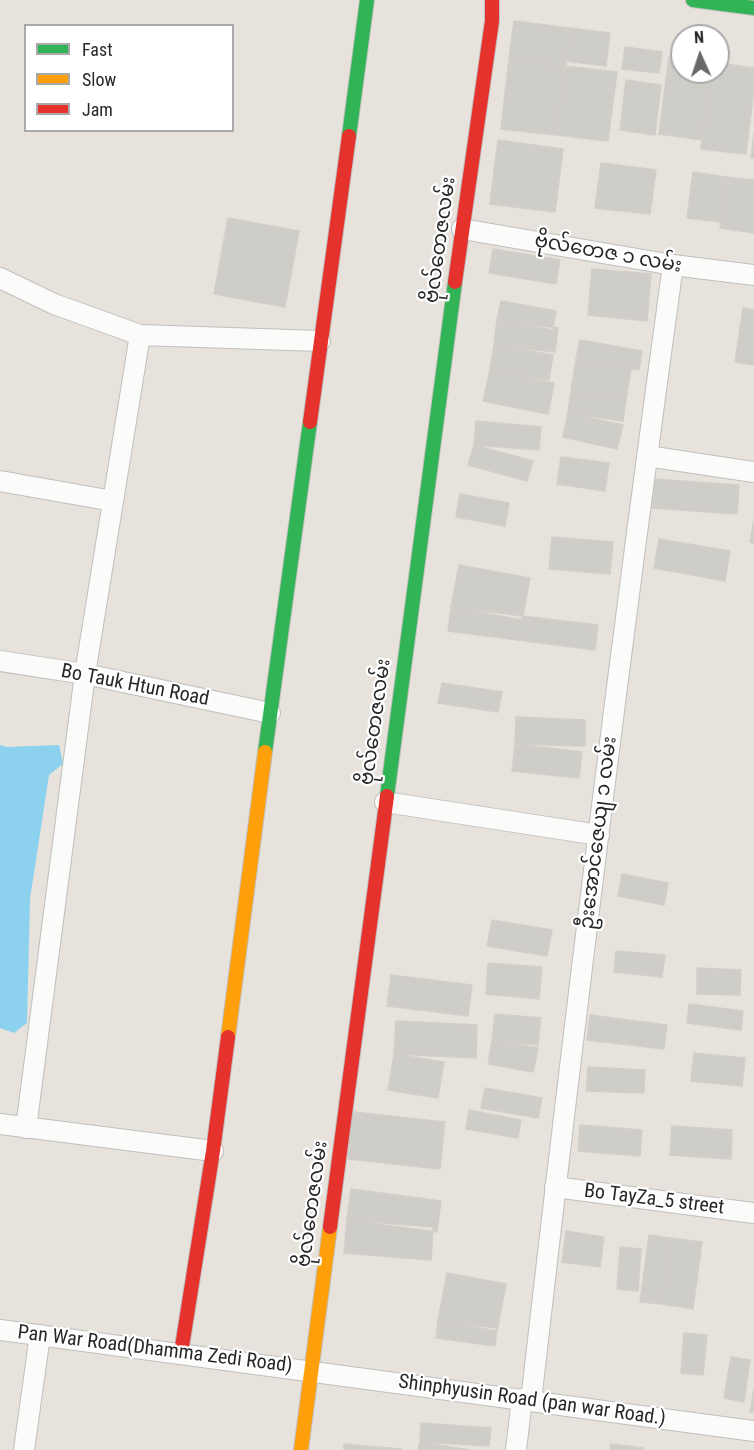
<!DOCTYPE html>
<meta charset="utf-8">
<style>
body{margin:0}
#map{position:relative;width:754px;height:1450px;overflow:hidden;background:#e7e3dc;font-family:"Roboto Condensed",sans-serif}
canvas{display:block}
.legend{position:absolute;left:24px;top:24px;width:210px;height:108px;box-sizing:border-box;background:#fff;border:2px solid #a9a9a9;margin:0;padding:8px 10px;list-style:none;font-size:18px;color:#282828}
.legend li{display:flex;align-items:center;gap:12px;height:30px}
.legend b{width:30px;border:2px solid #a9a9a9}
.north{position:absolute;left:670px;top:24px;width:60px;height:60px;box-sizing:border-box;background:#fff;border:2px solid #a9a9a9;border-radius:50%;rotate:357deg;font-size:16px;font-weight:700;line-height:24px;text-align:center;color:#282828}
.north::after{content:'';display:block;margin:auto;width:21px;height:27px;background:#6b6967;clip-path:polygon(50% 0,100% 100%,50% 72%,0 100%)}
</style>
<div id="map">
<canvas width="754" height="1450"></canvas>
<ul class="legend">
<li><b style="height:8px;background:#30b455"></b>Fast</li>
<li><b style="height:8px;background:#ff9f0a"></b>Slow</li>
<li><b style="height:8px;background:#e5322d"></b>Jam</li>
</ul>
<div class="north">N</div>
</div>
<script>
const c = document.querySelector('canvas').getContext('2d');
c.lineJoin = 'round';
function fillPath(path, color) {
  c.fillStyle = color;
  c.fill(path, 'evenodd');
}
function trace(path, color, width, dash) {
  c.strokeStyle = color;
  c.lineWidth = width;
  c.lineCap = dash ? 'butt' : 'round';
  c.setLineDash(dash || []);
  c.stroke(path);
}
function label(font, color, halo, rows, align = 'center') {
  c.font = font + ' "Roboto Condensed","Noto Sans Myanmar",sans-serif';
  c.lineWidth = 4.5;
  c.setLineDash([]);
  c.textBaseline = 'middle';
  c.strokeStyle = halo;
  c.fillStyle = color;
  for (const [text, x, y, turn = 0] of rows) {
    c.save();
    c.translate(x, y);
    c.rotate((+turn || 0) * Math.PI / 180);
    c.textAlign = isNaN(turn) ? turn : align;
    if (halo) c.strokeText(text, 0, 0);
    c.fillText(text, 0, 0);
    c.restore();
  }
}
const water = new Path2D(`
 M0,745L7,747L59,745L63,764L49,775L30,899L27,1023L14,1033L0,1028Z`);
const building = new Path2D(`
 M514,21L570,28L566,66L509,59Z
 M570,28L610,33L606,66L566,61Z
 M625,47L662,52L659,73L622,69Z
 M669,57L682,59V72H710L702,140L659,134Z
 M509,59L564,66L556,135L501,129Z
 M718,63L754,68V90L746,154L701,149L710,72H718Z
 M564,66L617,72L608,141L556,135Z
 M626,80L661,85L655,135L620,130Z
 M754,134V158H751Z
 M498,140L563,149L555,212L490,204Z
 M601,163L656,170L650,214L595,208Z
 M693,172L726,177L721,222L687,218Z
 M726,177L754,180V233L720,228Z
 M228,218L299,231L285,307L214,294Z
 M493,249L560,260L556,284L489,273Z
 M592,269L651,274L647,321L588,315Z
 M501,301L556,311L553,330L497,320Z
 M743,308L754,310V365L735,362Z
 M497,320L558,328L555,352L494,345Z
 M580,340L642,351L639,370L576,359Z
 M494,345L553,355L549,380L490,370Z
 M576,359L631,368L626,400L571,391Z
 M490,370L554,383L548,414L483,401Z
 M571,391L626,399L623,421L568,413Z
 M568,413L623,425L617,449L563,437Z
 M476,421L541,427L539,450L474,445Z
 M474,445L533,461L527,481L468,465Z
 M561,457L609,463L605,491L557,484Z
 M654,479L739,485L737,514L652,508Z
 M460,494L509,503L505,526L456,517Z
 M754,520V543L750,542Z
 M552,537L613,542L610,574L549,569Z
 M659,539L730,551L725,581L654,568Z
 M459,565L530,578L522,620L451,607Z
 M451,607L530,617L526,641L448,631Z
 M530,617L598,625L595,650L526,641Z
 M442,683L502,692L498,712L438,703Z
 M516,717L585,720V746L515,744Z
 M515,744L582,752L579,778L512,771Z
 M622,874L668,883L664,905L618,896Z
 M492,920L552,930L547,956L487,946Z
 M616,951L665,955L662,977L614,972Z
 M488,963L542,967L539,999L486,994Z
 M697,968L741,970L740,995L697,994Z
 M391,975L472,985L468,1016L387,1006Z
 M689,1004L743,1011L741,1030L687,1023Z
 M495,1014L541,1018L538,1045L492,1040Z
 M590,1015L667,1025L664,1049L587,1040Z
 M396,1021L477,1025L476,1058L394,1054Z
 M492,1040L538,1048L533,1072L488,1064Z
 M694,1053L745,1058L742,1086L691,1081Z
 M394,1054L444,1062L438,1098L388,1090Z
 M588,1067L645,1070L644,1093L586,1091Z
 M485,1088L542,1098L538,1118L481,1108Z
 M469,1110L521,1120L518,1138L466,1129Z
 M353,1112L445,1122L440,1169L348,1159Z
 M580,1125L642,1130L640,1156L578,1151Z
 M672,1126L732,1130L731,1159L670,1155Z
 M351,1189L441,1201L437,1232L347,1220Z
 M347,1220L433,1227L431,1260L344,1253Z
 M566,1231L604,1237L600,1267L562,1262Z
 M649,1235L670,1238L662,1304L640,1302Z
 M670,1238L702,1242L693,1309L662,1304Z
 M620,1247L641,1249L638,1291L617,1289Z
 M447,1273L506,1284L497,1331L438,1321Z
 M438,1321L497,1328L495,1346L436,1338Z
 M684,1333L707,1335L703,1375L681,1373Z
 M731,1357L750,1360L744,1402L724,1398Z
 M754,1389V1412H750Z
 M421,1423L491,1428L489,1446L420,1442Z
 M420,1442L469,1450H418Z
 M344,1444L401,1449L400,1450H344Z
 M611,1444L643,1448L642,1450H610Z`);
const street = new Path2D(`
 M462,229L673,265L754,275
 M0,278L54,304L140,335L320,341
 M647,456L754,472
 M0,481L113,501
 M0,661L85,674L270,713
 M385,802L599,835
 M0,1124L213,1151
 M26,1128L85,674L140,335
 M555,1187L754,1213
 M0,1330L754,1431
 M531,1401C574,1022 621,643 673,265
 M24,1450L40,1335
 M516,1450L522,1399`);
const fast = new Path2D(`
 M693,0L754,8
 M349,136L367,0
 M265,752L310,422
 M387,796L455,282`);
const slow = new Path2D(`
 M228,1037L265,752
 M301,1450L330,1227`);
const jam = new Path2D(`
 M455,282L492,21V0
 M310,422L349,136
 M330,1227L387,796
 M181,1353L213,1151L228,1037`);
const streetNames = [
 ["ဗိုလ်တေဇလမ်း",441,240,-82],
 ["ဗိုလ်တေဇ ၁ လမ်း",608,254,10],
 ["Bo Tauk Htun Road",135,686,11],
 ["ဗိုလ်တေဇလမ်း",376,722,-82],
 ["ဦးအောင်ဇေယျ ၁ လမ်း",599,833,-83],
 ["Bo TayZa_5 street",654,1200,7],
 ["ဗိုလ်တေဇလမ်း",313,1204,-82],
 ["Pan War Road(Dhamma Zedi Road)",155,1350,7],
 ["Shinphyusin Road (pan war Road.)",532,1401,8]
];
fillPath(water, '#8cd1ed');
fillPath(building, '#cfcdc8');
trace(building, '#d2cec8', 1.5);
trace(street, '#c0bfbe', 22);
trace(fast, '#c0bfbe', 16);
trace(slow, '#c0bfbe', 16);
trace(jam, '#c0bfbe', 16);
trace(street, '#fbfbfa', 20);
trace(fast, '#30b455', 14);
trace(slow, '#ff9f0a', 14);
trace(jam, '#e5322d', 14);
label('20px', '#282828', '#fff', streetNames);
</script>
